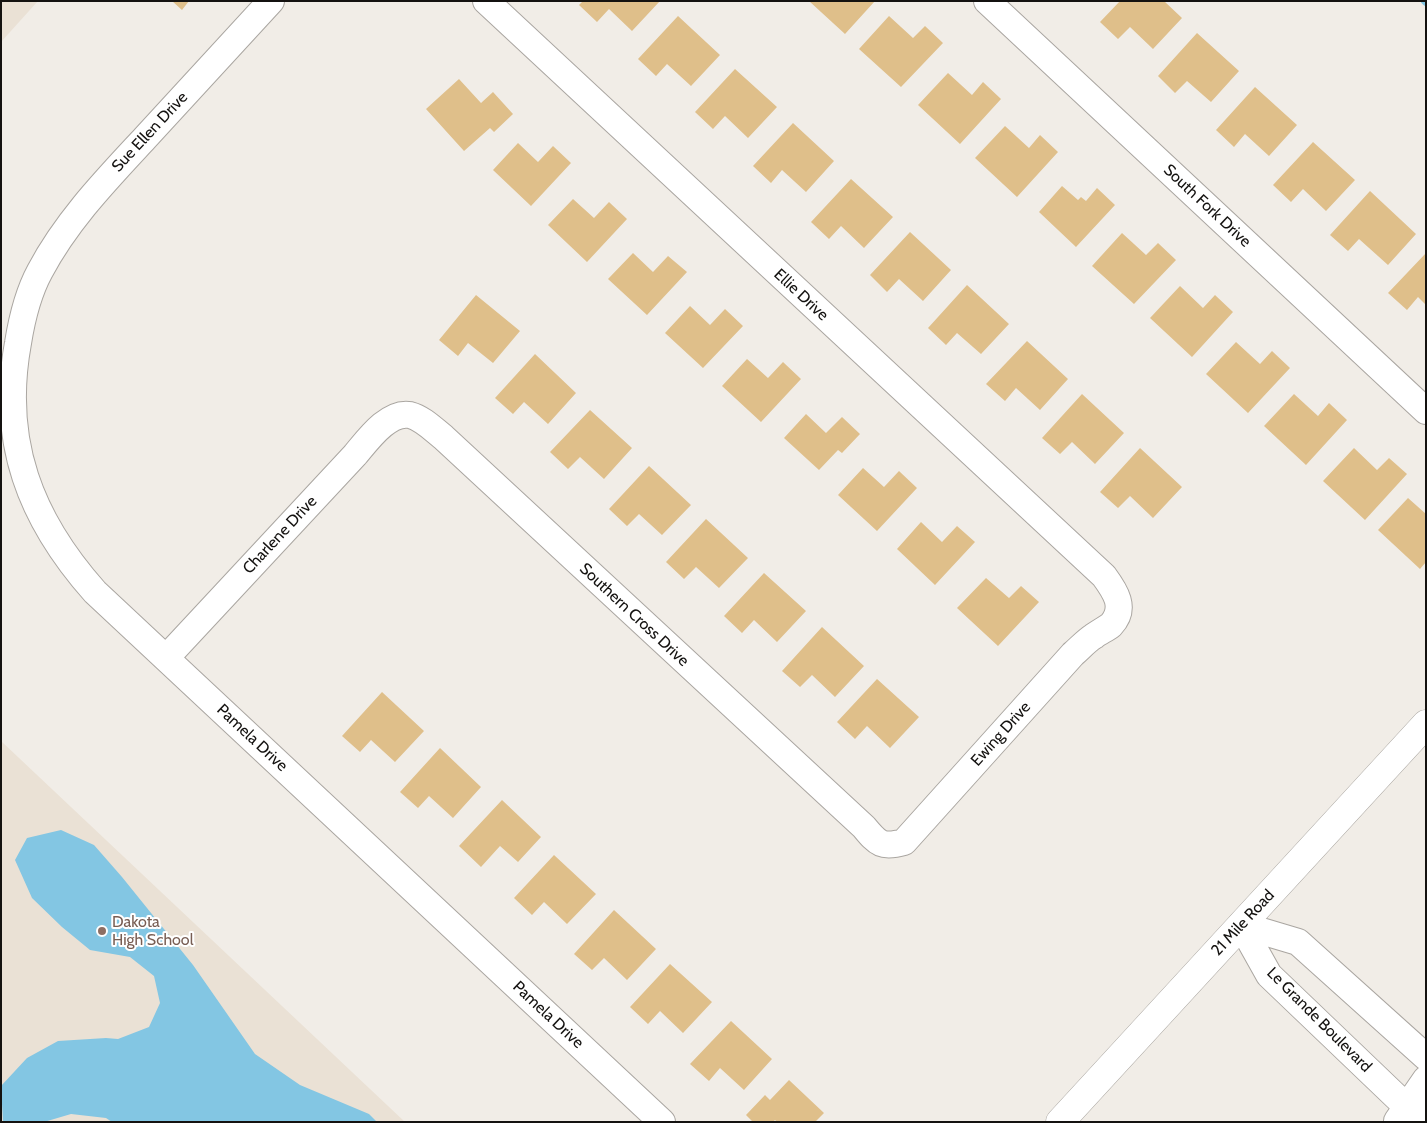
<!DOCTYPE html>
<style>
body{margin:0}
#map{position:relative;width:1427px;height:1123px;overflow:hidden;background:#f1ede7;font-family:Cabin,sans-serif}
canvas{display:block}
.frame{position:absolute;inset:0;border:2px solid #141210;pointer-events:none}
</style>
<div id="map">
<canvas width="1427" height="1123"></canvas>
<div class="frame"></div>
</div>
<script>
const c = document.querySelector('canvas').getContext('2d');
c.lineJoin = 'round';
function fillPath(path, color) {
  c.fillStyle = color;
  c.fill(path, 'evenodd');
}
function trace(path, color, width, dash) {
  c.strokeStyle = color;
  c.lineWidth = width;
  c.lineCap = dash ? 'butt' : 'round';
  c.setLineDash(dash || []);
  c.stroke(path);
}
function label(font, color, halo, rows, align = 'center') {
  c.font = font + ' Cabin,sans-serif';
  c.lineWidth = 4;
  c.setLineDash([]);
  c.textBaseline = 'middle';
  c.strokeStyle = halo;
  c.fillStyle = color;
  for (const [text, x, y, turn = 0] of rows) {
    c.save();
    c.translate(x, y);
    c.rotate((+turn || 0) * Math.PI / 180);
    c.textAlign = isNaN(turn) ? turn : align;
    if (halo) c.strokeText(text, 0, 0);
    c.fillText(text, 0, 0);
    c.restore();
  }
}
const built = new Path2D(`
 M1,1H38L1,42Z
 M1,741L405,1122H1Z`);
const water = new Path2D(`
 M61,830L94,845L122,877L193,965L255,1054L300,1085L369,1114L377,1122H112L106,1118L71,1114L44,1122H3L1,1086L27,1058L58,1041L106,1038L118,1039L149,1027L160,1003L154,976L130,957L90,950L62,927L32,898L15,860L27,838Z`);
const stream = new Path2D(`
 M1425,1L1426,2`);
const building = new Path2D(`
 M172,1H189L182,10Z
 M583,1H660L632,31L609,9L597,22L579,5Z
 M809,1H875L845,34Z
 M1120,1H1164L1182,18L1153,49L1130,27L1118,39L1100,22Z
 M678,16L720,55L691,86L667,64L656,76L638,59Z
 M889,16L913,38L925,26L943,43L901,87L859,49Z
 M1197,33L1239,71L1211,102L1187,81L1175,93L1158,76Z
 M735,69L777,107L748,138L725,116L713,129L695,112Z
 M948,73L972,95L983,82L1001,99L960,144L918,105Z
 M459,79L481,103L493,92L513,114L494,132L490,128L464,151L426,109Z
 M1255,87L1297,125L1269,156L1245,134L1234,147L1216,130Z
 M793,123L834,161L806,192L782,170L771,183L753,166Z
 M1005,126L1029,148L1040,135L1058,152L1017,197L975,158Z
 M1313,142L1355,180L1326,211L1303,189L1291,202L1273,185Z
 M518,143L538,162L553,146L571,163L531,206L493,170Z
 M851,179L893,217L864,248L841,226L829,239L811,222Z
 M1062,186L1078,200L1081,197L1086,201L1097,188L1115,205L1076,247L1039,212Z
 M1370,191L1416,234L1388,265L1359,239L1348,251L1330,235Z
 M573,199L594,218L609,202L627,219L587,262L548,225Z
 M910,232L951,270L923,301L899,279L887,292L870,275Z
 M1122,233L1146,255L1158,243L1176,260L1134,304L1092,266Z
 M633,253L653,272L668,256L687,272L647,315L608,279Z
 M1426,253V305L1418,297L1407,310L1388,293Z
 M967,285L1009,324L981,354L957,333L946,345L928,328Z
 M1180,286L1203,308L1215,295L1233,312L1192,357L1150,318Z
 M476,295L520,331L493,363L468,343L458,356L439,340Z
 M690,306L710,325L725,309L743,326L703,368L665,333Z
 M1027,341L1068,379L1040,410L1016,388L1005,401L986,384Z
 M1236,342L1260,364L1272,351L1290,368L1248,413L1206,374Z
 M535,354L576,393L548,424L524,402L513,414L495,398Z
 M747,359L768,378L783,362L801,379L761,422L722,386Z
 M1082,394L1124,433L1095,464L1072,442L1060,454L1042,438Z
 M1294,394L1318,416L1329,403L1347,420L1306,465L1264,426Z
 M590,410L632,448L604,479L580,457L568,469L550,452Z
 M806,414L826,433L842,417L860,434L842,453L838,450L819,470L784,438Z
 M1140,448L1182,487L1153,518L1130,496L1118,508L1100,492Z
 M1354,448L1377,470L1389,458L1407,474L1365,520L1323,481Z
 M649,466L691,505L662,535L639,514L627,526L609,509Z
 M863,468L884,487L899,471L917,488L877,531L838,495Z
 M1408,498L1426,514V562L1420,569L1378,530Z
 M706,519L748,558L719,588L696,567L684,579L666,562Z
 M921,522L942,542L957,526L975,542L935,585L897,549Z
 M764,573L806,611L777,642L754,620L742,633L724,616Z
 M986,578L1009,598L1021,586L1039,602L998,646L957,608Z
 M822,627L864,666L835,697L812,675L800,687L782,671Z
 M877,679L919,717L890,748L867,726L855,739L837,722Z
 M382,692L424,731L395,762L371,740L360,752L342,736Z
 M440,748L481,787L453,818L429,796L418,808L400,792Z
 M502,800L541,837L518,862L500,846L481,867L459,846Z
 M554,855L596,894L567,924L544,902L532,915L514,898Z
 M614,910L656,949L627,980L604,958L592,970L574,954Z
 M670,964L712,1002L683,1033L660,1011L648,1024L630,1007Z
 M731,1021L772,1059L744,1090L720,1068L709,1081L690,1064Z
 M789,1080L824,1113L815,1122H777L775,1120L773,1122H753L746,1115L765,1095L770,1100Z`);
const minor = new Path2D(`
 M271,1C229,47 187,92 145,138C107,179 67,220 40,271C28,293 22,318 18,343C0,441 30,519 95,592L662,1122
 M987,1L1426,411
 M166,658L355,455C367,441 388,411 410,415C422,418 433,429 443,437L864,827C878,844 882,848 904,842L1073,654C1080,648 1086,641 1094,636C1099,632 1106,629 1111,625C1127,608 1115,591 1104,576L486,1
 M1241,925L1269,975L1408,1108L1426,1117
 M1241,925L1298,942L1426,1057
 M1397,1121L1426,1079`);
const tertiary = new Path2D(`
 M1060,1122L1426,724`);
const markers = [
 [102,931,5,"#8d6e63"]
];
const streetNames = [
 ["Sue Ellen Drive",150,132,-47],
 ["South Fork Drive",1207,206,43],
 ["Ellie Drive",801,295,43],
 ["Charlene Drive",280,535,-47],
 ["Southern Cross Drive",634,615,43],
 ["Ewing Drive",1001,734,-48],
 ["Pamela Drive",252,738,43],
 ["21 Mile Road",1243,923,-47],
 ["Pamela Drive",548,1015,43],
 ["Le Grande Boulevard",1319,1020,45]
];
const educationNames = [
 ["Dakota",112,922],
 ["High School",112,940]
];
fillPath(built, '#eae1d5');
fillPath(water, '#83c6e3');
trace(stream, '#83c6e3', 8);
fillPath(building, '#dfbf8a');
trace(minor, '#aaa6a1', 28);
trace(tertiary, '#aaa6a1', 29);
trace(minor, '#fff', 26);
trace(tertiary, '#fff', 28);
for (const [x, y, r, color] of markers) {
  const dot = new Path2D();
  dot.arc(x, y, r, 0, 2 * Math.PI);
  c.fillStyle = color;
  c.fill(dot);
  trace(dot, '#fff', 2);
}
label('16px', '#141210', '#fff', streetNames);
label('16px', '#785e54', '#fff', educationNames, 'left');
</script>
